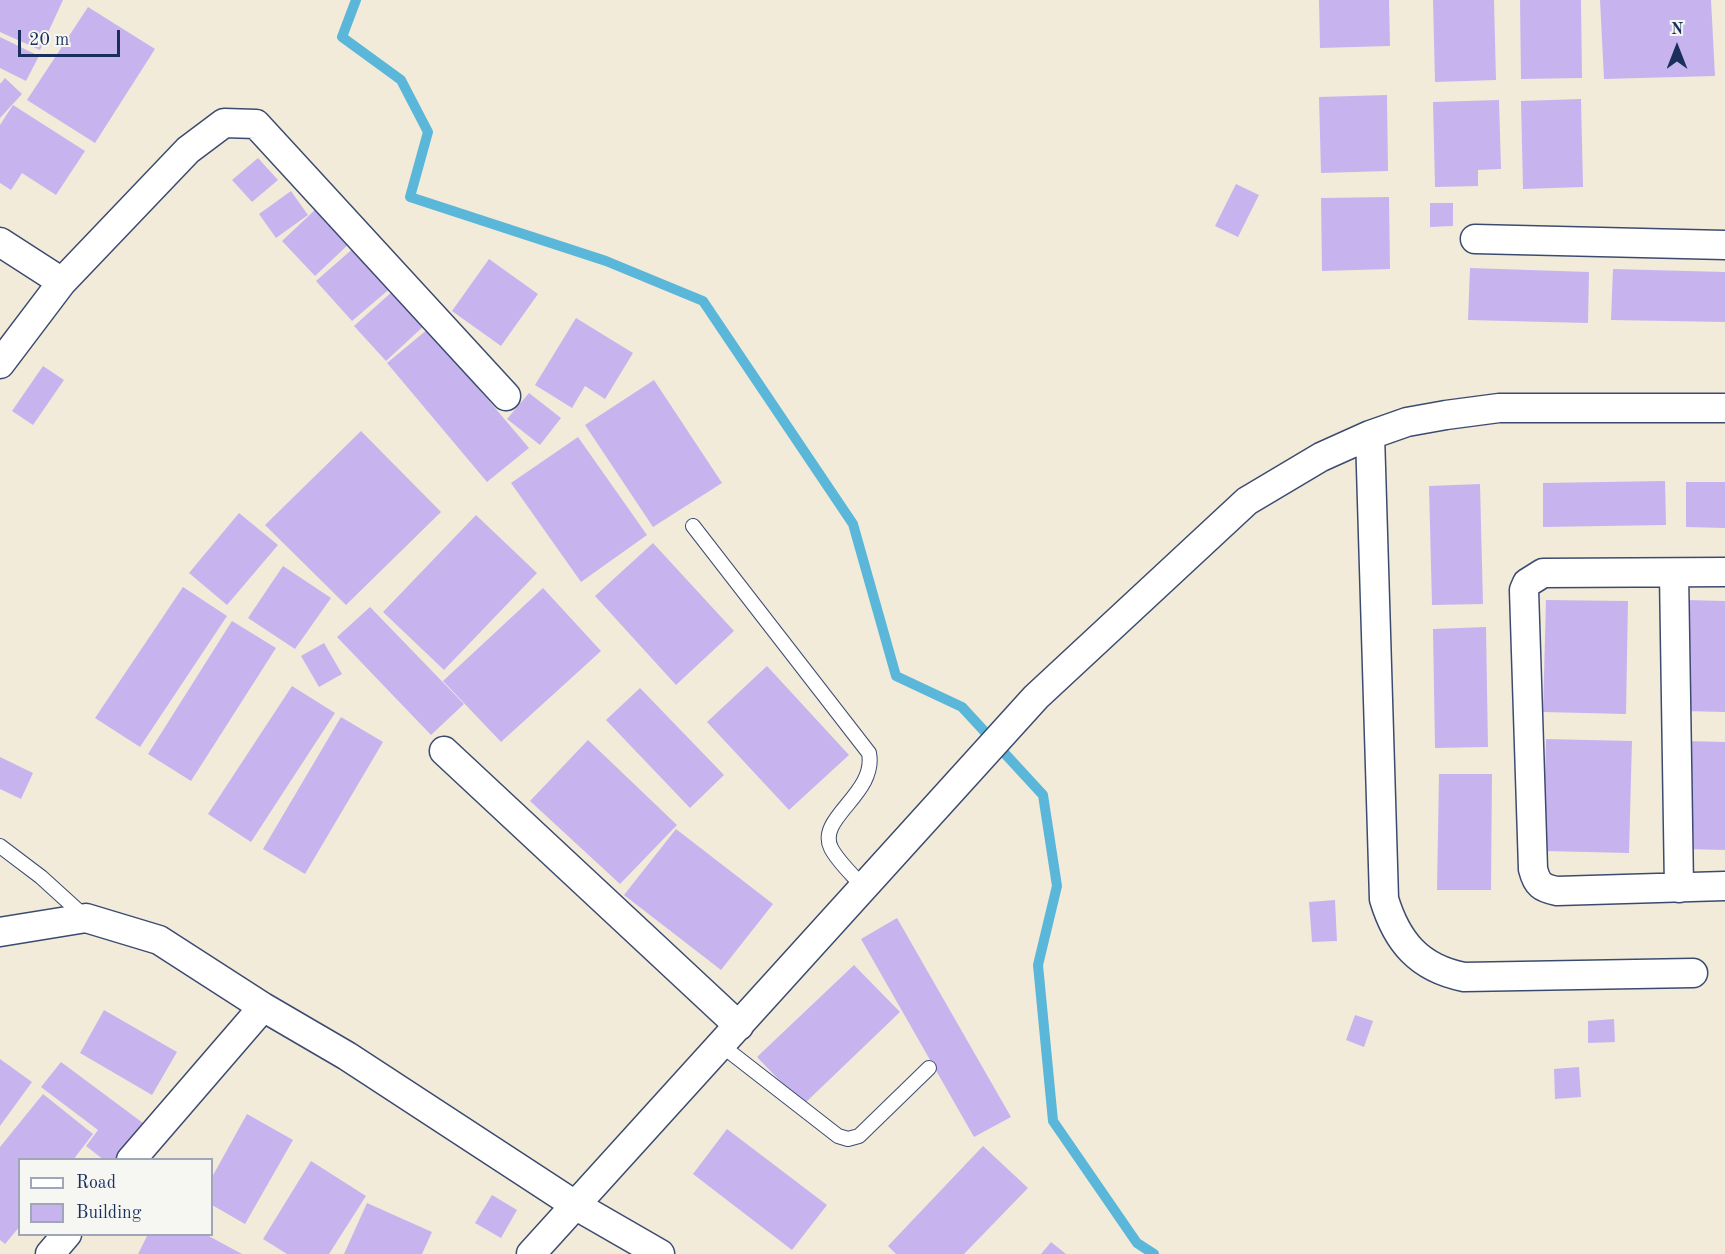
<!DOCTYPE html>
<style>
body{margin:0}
#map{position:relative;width:1725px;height:1254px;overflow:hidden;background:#f2ebd9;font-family:"Old Standard TT",serif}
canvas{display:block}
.legend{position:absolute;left:18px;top:1158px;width:195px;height:78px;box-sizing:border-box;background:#f6f6f2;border:2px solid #9ea6b7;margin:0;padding:8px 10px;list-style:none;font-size:18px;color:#1b2f5e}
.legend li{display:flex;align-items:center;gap:12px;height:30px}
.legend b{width:30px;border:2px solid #9ea6b7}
.north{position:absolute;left:1647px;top:18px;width:60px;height:60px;-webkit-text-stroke:4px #f6f6f2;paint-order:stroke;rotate:0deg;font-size:16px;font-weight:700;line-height:24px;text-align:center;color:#1b2f5e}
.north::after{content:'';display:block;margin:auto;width:21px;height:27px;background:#1b2f5e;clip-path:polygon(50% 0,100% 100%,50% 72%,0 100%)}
.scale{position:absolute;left:18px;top:30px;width:102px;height:27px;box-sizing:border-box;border:3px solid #1b2f5e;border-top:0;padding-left:8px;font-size:18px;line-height:21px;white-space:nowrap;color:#1b2f5e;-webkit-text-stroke:4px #f6f6f2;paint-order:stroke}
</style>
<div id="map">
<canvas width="1725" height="1254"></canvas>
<ul class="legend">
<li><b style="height:8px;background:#fff"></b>Road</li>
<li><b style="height:16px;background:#c7b4ef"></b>Building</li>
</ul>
<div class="north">N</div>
<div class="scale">20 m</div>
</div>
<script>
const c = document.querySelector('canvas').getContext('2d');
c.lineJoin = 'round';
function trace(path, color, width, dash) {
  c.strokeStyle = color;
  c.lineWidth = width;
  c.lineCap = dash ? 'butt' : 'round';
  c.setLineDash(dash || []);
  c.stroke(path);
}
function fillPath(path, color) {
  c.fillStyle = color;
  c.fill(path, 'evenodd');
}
const stream = new Path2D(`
 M356,0L342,37L401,80L428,132L410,197L606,261L703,301L853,524L896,676L962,707L1043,795L1057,886L1038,965L1053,1121L1137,1243L1154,1254`);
const building = new Path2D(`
 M0,0H63L40,50L0,32Z
 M1319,0H1389L1390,46L1320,48Z
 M1433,0H1494L1496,80L1435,82Z
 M1520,0H1581L1582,78L1521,79Z
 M1600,0H1711L1715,76L1604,79Z
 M88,7L155,49L95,143L27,100Z
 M0,37L39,56L26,81L0,68Z
 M5,78L22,94L0,118V84Z
 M1387,95L1388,171L1321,173L1319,97Z
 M1581,99L1583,187L1523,189L1521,101Z
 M1499,100L1501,169L1478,170V186L1435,187L1433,102Z
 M13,105L85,151L56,195L22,173L11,190L0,183V125Z
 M258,158L278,180L252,202L232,180Z
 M1236,184L1259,195L1238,237L1215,226Z
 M291,191L308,215L276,238L259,214Z
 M1389,197L1390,269L1322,271L1321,198Z
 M1430,203H1453V226L1430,227Z
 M318,207L351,242L315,276L282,241Z
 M357,245L393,286L352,321L316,281Z
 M489,259L538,294L501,346L452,311Z
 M1470,268L1589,272L1588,323L1468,320Z
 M1613,269L1725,272V322L1611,320Z
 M394,290L426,324L386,361L354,326Z
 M576,318L633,353L605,399L585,386L572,408L535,385Z
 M428,329L529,448L487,482L387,363Z
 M43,366L64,380L33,425L12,411Z
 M654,380L722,483L653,527L585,425Z
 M529,393L561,418L540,445L507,419Z
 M361,431L441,512L346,605L265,525Z
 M578,437L647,535L581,582L511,483Z
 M1665,481L1666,525L1543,527V483Z
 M1686,482H1725V528L1686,527Z
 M1480,484L1483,604L1432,605L1429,486Z
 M239,513L278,545L227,605L189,573Z
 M476,515L537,573L444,670L383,612Z
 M653,543L734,631L676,685L595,596Z
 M283,566L331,598L295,649L248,618Z
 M183,587L227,616L140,747L95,718Z
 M543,588L601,651L501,742L443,681Z
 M1546,600L1628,601L1626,714L1543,712Z
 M1685,600L1725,601V712L1682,711Z
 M370,607L464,704L431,735L337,637Z
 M232,621L276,648L191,781L148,754Z
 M1486,627L1488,747L1435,748L1433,629Z
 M324,643L342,674L319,687L301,656Z
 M767,666L849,755L789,810L707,722Z
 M292,686L335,713L251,842L208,814Z
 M640,688L724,775L690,808L606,720Z
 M341,717L383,742L305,874L263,849Z
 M1546,739L1632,741L1629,853L1543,851Z
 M588,740L677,825L620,884L530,801Z
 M1685,741L1725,742V850L1683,849Z
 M0,757L33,773L21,799L0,789Z
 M1439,774H1492L1491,890H1437Z
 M676,829L773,904L721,970L624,895Z
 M1335,900L1337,941L1312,942L1309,902Z
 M897,918L1011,1117L974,1137L861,939Z
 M854,965L900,1012L803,1105L757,1057Z
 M104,1010L177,1052L152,1095L80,1053Z
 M1355,1015L1373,1021L1364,1047L1346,1040Z
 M1614,1019L1615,1042L1588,1043V1021Z
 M0,1059L32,1082L0,1126Z
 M61,1062L143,1123L115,1160H104L86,1146L98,1130L41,1087Z
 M1579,1067L1581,1097L1555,1099L1554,1069Z
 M43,1094L93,1134L73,1160H20V1226L5,1244L0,1240V1147Z
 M247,1114L293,1140L245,1224L212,1205V1177Z
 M727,1129L827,1205L792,1250L693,1174Z
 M983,1146L1028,1188L964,1254H896L888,1246Z
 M311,1161L366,1196L329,1254H287L263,1239Z
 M492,1195L517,1210L501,1238L475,1223Z
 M367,1203L432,1232L422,1254H344Z
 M148,1234H205L242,1254H138Z
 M1051,1242L1066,1254H1041Z`);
const lane = new Path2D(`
 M693,526L869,753C877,794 816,818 831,848C838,862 854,876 864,888
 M0,846L41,877L85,917
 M721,1045L838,1136L848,1139L859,1136L929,1068`);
const street = new Path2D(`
 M1475,239L1725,245
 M0,242L62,282
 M0,364L62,282L188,150L224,123L256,124L506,396
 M1370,435L1384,899C1397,942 1419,968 1464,977L1693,973
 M1725,572L1543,573L1527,583L1524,590L1533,869C1537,885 1542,888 1557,891L1725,886
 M1674,573L1679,888
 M444,751L739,1026
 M0,932L86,918L159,940L263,1007L347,1056L575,1205L660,1254
 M131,1160L263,1007
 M50,1254L67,1234
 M531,1254L1036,697L1247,501L1321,457L1370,435L1407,422L1446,415L1499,408H1725`);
trace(stream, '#5bb7d9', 10);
fillPath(building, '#c7b4ef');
trace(lane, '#3b4b70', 16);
trace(street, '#3b4b70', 31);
trace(lane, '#fff', 14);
trace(street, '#fff', 28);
</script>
